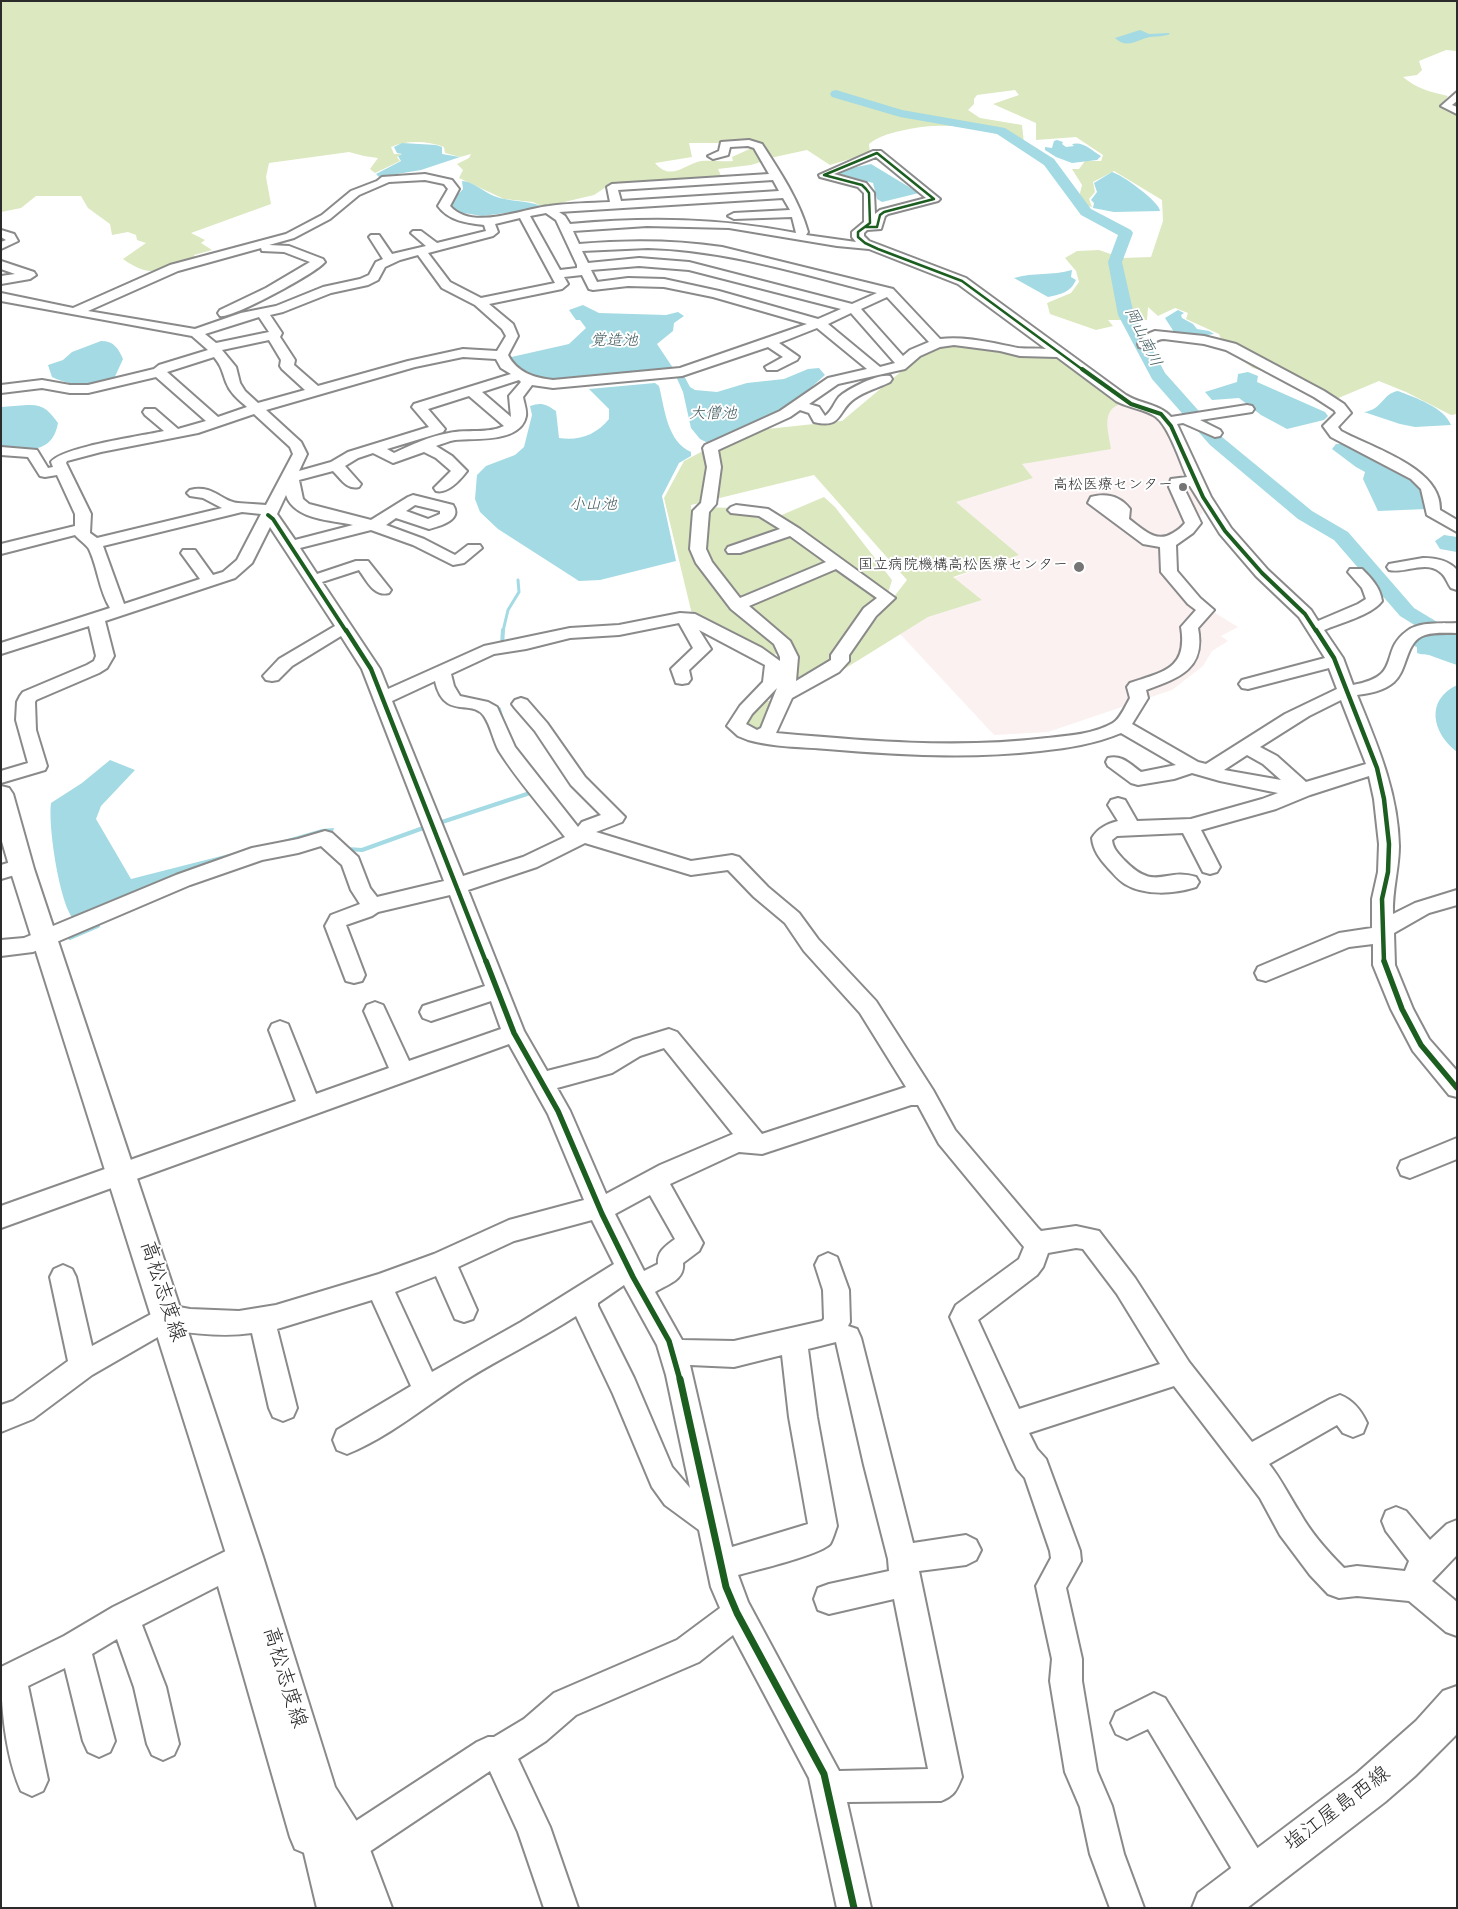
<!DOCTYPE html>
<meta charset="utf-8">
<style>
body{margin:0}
#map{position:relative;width:1458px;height:1909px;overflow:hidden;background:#fff;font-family:Dekko,sans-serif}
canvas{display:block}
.frame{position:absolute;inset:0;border:2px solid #2b2b2b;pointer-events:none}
</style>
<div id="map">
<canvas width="1458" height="1909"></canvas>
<div class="frame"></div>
</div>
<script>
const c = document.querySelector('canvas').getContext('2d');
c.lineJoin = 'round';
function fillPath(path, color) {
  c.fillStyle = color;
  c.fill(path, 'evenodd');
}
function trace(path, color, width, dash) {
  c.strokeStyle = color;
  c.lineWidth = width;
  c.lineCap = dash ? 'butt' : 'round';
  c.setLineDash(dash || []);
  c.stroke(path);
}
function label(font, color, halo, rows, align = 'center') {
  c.font = font + ' Dekko,"Klee One",sans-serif';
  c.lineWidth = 4;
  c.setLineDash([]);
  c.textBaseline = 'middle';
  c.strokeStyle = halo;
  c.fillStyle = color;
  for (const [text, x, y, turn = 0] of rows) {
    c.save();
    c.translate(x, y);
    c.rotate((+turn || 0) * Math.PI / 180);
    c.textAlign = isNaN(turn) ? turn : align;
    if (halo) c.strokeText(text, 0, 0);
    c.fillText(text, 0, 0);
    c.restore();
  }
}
const built = new Path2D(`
 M1117,397L1159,417L1166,425L1203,513L1197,517L1201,525L1198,530L1175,546L1176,575L1212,611L1238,627L1221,636L1228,641L1212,651L1203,666L1172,690L1048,732L994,735L900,634L928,617L982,600L953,578L1019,555L956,502L1033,478L1022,464L1053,457L1107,417Z`);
const green = new Path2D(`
 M1,1H1457V51L1446,50L1419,61L1422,70L1417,75L1403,77C1417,89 1431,92 1448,96L1441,105L1449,111L1457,115V414L1451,415L1406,392L1379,381L1336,399L1298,382L1253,368L1225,349L1219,334L1186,319L1188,313L1175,308L1158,316L1148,307L1147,320H1108L1113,326L1096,330L1050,314L1047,303L1071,293L1079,282L1076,271L1065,258L1077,251L1099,250L1122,258L1151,257L1163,221L1162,200L1114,171L1093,182L1095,192L1089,199L1092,207L1084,205L1079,197L1082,185L1072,169H1079L1085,161H1101L1103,155L1076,137L1036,140V123L993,104L1019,95L1015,90L977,95L974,99V104L968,110L980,118L1022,125L1024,143C983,127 943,120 900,131C888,134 879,136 869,144L870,153L830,165L807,150L770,158L760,143H689L692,157L655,163C671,182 685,164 701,161C710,160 723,162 733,161L732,157L754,147L761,162L751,165L718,169L722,178L609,185L594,195L543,207L533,202L504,199L459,178L463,170L457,164L469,158L471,154L460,157L445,153L444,147C427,141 407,140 391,147L394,154H401L397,157L400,161L375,173L370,169L378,158L364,156L349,152L269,163L266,177L271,204L191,233L205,240L201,243L212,250L194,255L197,261C166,270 152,280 123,259L146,243L137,240L136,235L128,232L112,235L110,224L88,208L81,196H36L21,208L1,212Z
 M950,344L1062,356L1117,397L1118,405C1101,412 1109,434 1111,449L1022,464L1033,478L956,502L1019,555L953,577L982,600L928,617L841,671L850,653L907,580L814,475L691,505L692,548L728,608L782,648L766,663L696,631L664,498L684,461L739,432L842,421L922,354Z
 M824,497L835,507L892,580L889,590L882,600L837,658L797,683L759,734L739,724L763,700L770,701L794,682L793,656L740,602L706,562L705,507L760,509L777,517Z`);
const water = new Path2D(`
 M1140,30L1149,34L1169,33L1170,34C1163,37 1157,36 1150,37C1138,39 1127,50 1115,38Z
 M1057,140L1063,142L1062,144L1066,147L1074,146L1072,144C1083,141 1091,150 1101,156L1097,160L1072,163L1056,157L1045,150V147L1052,148L1054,141Z
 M402,143L436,145L442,147V154L460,157L421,170L379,177L376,174L401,161L398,156L402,154L397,153L394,147Z
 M871,164L919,193L882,202L877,199L873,183L833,172Z
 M1112,172C1121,174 1160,202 1160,211L1114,212L1093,208L1094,203L1091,200L1097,192L1094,183Z
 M462,181C472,181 484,192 494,196C509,202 526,200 541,206L513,212L482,216L452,211L450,209L452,201L463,189Z
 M1072,270L1071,277L1076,280C1070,293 1061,294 1048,297L1014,278C1034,272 1052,276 1072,270Z
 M583,305L599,313L666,315L678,312L684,316L674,323L673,331L657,344L673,368L548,379C534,378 515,369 507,358L569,344L586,328L580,320H576L569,310Z
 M1178,310L1184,313L1181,315L1182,318L1193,324L1197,329L1209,331L1214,334L1201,336L1174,332L1165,318Z
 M101,341C114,341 118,348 123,359L113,381C91,386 73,387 52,377L48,365L63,360L72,352Z
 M819,368L825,375L786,410L710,444L700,439L691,428L683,392L675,374H683L690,387L695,390L717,392L747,383L784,379L808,369Z
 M1248,372L1258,376L1257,382L1325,412L1328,416L1324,420L1287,429L1261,415L1239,398L1212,400L1205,392L1237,382L1238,374Z
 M655,383L659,386C665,410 667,441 691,452V456L679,463L662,496L676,561L600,580L579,581L498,529L480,512L475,499L477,475L486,466L515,455L524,447L532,415L530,406C541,402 546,404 556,411L559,438C579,441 596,435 609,419V409L589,389Z
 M1398,391C1414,397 1445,408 1451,425L1415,427L1400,424L1364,412C1382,410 1383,393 1398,391Z
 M27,405C44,404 49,411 58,423C52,455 27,450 1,448V407Z
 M1336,444H1348L1419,482L1425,489L1427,509L1378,511L1363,479L1365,472L1356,467L1332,449Z
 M1444,535L1457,537V552L1440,549L1435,541Z
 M1445,632L1457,634V665C1447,662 1438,658 1429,655C1424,654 1422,655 1417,653V647L1411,645L1417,634Z
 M1457,685V752C1432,733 1425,700 1457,685Z
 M110,760L135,770L101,806L96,819L131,879L284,840L322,829L334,828L332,835L87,917H72C59,899 48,826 51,803L82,783Z`);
const streamFar1 = new Path2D(`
 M503,631L508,610L519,592L518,580`);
const stream = new Path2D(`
 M502,645L503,630
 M480,660L495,653
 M493,706L499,709L504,726
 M439,823L533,792
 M347,849L362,850L426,827
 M70,938L98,926`);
const river = new Path2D(`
 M836,90L902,110L1005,128L1054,159L1091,209L1131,230L1133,233L1122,262L1134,315L1165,373L1222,437L1312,511L1348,532L1414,608L1457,634V649L1450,647L1400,616L1334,540L1298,519L1210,445L1152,379L1118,315L1108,262L1118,235L1081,215L1044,165L997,134L900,117L832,97L830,94L832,91Z`);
const minor = new Path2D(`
 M1457,92V101L1452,105L1457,107V114L1441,106Z
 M749,140L762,144C780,172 799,200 808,232L806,235L856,242L852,237V232L864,222V193L858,187L820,177L819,175L873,151H881L940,199L938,201L888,214L885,216L881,229L867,230L864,233V236L869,241L966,278L1126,395C1140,404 1160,404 1171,417L1247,405L1252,406L1254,409L1252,412L1200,420L1220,430L1222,433L1220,436L1215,437L1183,423L1177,424L1211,497L1231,528L1268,570L1311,610L1318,621L1358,604L1366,599L1362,588L1348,572L1350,569H1362C1371,578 1380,587 1382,601C1372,615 1340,623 1324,630L1343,658L1353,685C1404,676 1378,652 1407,631C1420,621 1441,624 1457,623V633C1447,633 1435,632 1425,635C1405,641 1408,670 1394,682C1384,691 1370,693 1357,695C1377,744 1398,792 1399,846C1399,869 1392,891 1393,914L1415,903L1457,890V905L1429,913L1394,933L1395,965L1413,1009L1429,1039L1457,1071V1097L1449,1095L1413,1051L1391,1009L1373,965V944L1349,947L1266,981L1258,979L1255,973L1258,967L1339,933L1372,928V899L1378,872L1379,844L1374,799L1369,776L1310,795L1276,809L1201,830L1220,867L1217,872L1210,874L1203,872L1183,833L1117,836L1112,840C1113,849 1118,853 1124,860C1156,893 1164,867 1196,877L1199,882L1196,887C1174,894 1145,896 1125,884C1118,880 1113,873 1108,868C1100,859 1093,850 1092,838C1098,828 1107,824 1118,821L1108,805L1111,800L1118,798L1125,800L1137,821L1191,819L1262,799L1278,793L1220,781L1192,773L1174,779L1138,785L1131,783L1108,766L1106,762L1108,758C1122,754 1131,765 1141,772L1176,765L1121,733C1095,744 1067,748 1040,751C969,759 898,755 827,749C801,747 773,747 748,740L738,736L727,726L740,706L763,682L765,665L699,630L711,649L689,670L691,679L688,683L682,684L676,683L671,669L693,648L679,623L619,635L570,638L526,649L494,654L451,674L454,686L460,696L488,702L497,707L515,747L578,827L582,822L601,815L571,785L535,731L515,708L512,704L515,700L521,698L527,700L547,723L585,777L625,817L622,822L596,832L691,861L732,855L739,857L768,887L799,913L818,939L876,1001L933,1090L955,1130L1038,1228L1041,1231L1076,1226L1099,1231L1135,1278L1189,1362L1252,1442L1330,1399L1340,1395C1353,1400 1361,1410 1367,1423L1363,1433L1353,1437L1343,1433L1337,1425L1269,1464C1281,1479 1289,1496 1300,1513C1311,1533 1328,1552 1344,1568L1357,1566L1405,1571L1409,1561L1386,1531L1382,1521L1386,1511L1396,1507L1406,1511L1430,1540L1447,1524L1457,1520V1555L1432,1581L1457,1602V1636L1446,1632L1409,1601L1357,1596L1339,1598L1328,1594L1310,1575L1280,1535L1260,1498L1174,1386L1029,1433L1037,1449L1046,1459L1080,1551L1081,1561L1066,1588L1082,1659V1681L1097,1771L1112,1806L1124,1854L1144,1908H1110L1090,1854L1080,1807L1065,1772L1050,1681L1052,1659L1036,1586L1051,1558L1050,1551L1025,1478L1017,1469L950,1317L956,1305L1019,1259L1024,1247L939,1144L918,1105H911L762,1154L739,1152L670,1184L703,1243L699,1251L683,1263C685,1280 668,1284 655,1292L682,1340L734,1341L822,1321L824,1319L823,1290L815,1265L819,1257L828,1253L837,1257L849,1290L850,1322L848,1326L857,1329L861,1338L913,1543L966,1535L976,1540L981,1550L976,1560L966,1565L919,1571L962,1777C956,1791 955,1795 941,1801L847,1802L871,1908H837L809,1778L733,1635L699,1662L576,1715L546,1741L518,1759L550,1827L578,1908H544L518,1832L490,1771L360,1858L348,1863L336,1858L331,1846L336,1834L477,1742L488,1737H494L524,1719L554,1693L677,1640L720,1608L711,1587L699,1530L665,1505L652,1487L613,1394L576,1316C539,1340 500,1358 464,1381C426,1406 389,1437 347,1454L337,1450L333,1440L337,1430L411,1386L372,1300L277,1329L297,1408L293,1417L283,1421L273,1417L269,1408L252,1333C225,1337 197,1334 170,1330L92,1375L33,1419L1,1432V1405L13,1401L68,1361L50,1277L54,1269L63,1265L72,1269L76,1277L92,1346L168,1305L190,1309L239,1311L276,1305L379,1274L434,1254L509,1220L584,1200L548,1114L509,1044L1,1228V1206L296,1101L269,1030L272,1024L280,1021L288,1024L316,1094L389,1068L364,1011L367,1005L375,1002L383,1005L409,1061L501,1029L491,1001L431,1021L423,1018L420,1012L423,1006L485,986L450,895L378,912L372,916L346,925L365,975L362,981L354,983L346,981L325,926L331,915L360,904L351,890L342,865L321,846L298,853L262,860L190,885L33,952L1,956V940L24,938L176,875L252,848L298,839L325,831L332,833L358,857L370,888L377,897L444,881L362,669L341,636L292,666L278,680L272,681L266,680L263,676L279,659L335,626L270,527L252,563L235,578L105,621L114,656L107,668L99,673L36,700L35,702L36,730L47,766L45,770L1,783V771L28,763L16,720L17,702L20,696L23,692L87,665L94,661L96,656L89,626L1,654V643L110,608C99,590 98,568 89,549C86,544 79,540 75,535L1,554V544L75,526V514L57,475L45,477L40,476L28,457L1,455V447L37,450L48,468L53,467L51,462C62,447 142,436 164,431L145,415L143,412L145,409H155L178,429L206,421L156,377L88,393H70L42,388L1,393V385L42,380L70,385H88L154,369L159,365L208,350L192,336L1,301V293L73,308L170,265L286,234L322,215L351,191L377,181L382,177L425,174L452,180L459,189L450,206C472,231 521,209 549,206C569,203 590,203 610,202L607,187L612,184L769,174L754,148L748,146L730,147L728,155L713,159L708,156L719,151L721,142ZM876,157L926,198L880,210L875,214L874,193L866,183L834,174ZM425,180L444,184L448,189L438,206C449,221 467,223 484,225L486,231L437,243L421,231H413L411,233L426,246L392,254L379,235H371L369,237L383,259L376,262L369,275L360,279L323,287L276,306L241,313L195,329L88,311L178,271L261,248L262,251L284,252L310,262L266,288L220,310L218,313L220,316C232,319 316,273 325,262L323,259L289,246L269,245L294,238L330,219L359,195L389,182ZM773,180L779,191L621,201L618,190ZM783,198L790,210L734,213L728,216L734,219L792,217L796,233C718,218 649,217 570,224L565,216L559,212ZM546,213L556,220L577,265V268L560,270L530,216ZM520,218L555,283L481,298L450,282L428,253L493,236L498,232L495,224ZM647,226L729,228L837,246L869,249L958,284L1046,349C1037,348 1027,349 1018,348C992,343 966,336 940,339L893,289L722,247C674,240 627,240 579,244L573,231ZM648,248C726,250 801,274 877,293L852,304L689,262L639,258L588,263L582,251ZM418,255L442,288L475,305L502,329L506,336L497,351L463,349L408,361L318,386L294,365L295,360L280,337L282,333L270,315L283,312L331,293L368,285L378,280L385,267L400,260ZM639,266L689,270L841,309L818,319L719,291L664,279L628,278L597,282L591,270ZM582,275L589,289L593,290L628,286L664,287L713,297L807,324L680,368L553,380C535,378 517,373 508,355L518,336L513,324L489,304L562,289L568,284L564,277ZM887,297L929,342L910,350L903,356L861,309ZM851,313L895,363L880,367L828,324ZM259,317L269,332L216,343L205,334ZM817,328L867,369L828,378L780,411L705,445L703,448L707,467L701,503L693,511L690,549L696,563L731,609L774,644L780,657V661L762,648L695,614L680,613L619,625L570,628L484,646L388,689L380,669L322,582L359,570C367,581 374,597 389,593L391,590L368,561H356L317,574L300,548L371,530L413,545L453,565L464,563L482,548L480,545H468L455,555L424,539L386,525L396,518L429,529C440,526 463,520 453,505L413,495L408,497L371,520L309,504L303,499L299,480L333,471C341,479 347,490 359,487L361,484L345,466L358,458L373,453L393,463L424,452L436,458L451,471L434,488L436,491C448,494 460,480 467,471L452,456L436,446C442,444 449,441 455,440C475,438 521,443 526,416C527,410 524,403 523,397L532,385L553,388L682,376L768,347L783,357L765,367L767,370H777L797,360L799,357L779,343ZM269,340L281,360L280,366L282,369L305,390L258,403L245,391L240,383L236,367L222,350ZM954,345L1000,351L1020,356L1057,357L1116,401C1128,408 1145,409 1156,417C1169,427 1180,461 1187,477L1171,479L1169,487L1185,523C1182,527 1178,530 1173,533C1156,544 1143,529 1129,519L1130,509C1120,496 1106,493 1091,497L1088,503L1143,544L1160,547L1161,572L1188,604L1196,610L1181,627C1188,669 1163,672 1130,683L1127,687L1130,698C1126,705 1120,719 1113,723C1094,734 1068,736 1047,738C957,749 866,741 776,733L792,698L839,672L849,661V655L876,616L895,598L800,529L768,509L736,505L731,507L728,510L731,513L759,516L780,529L728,547L726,550L728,553H740L790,536L826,562L740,598L712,562L706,549L709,512L716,504L721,467L718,450L790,417L800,410L809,413L814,422C843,429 837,411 854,399C865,391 878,388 890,382L892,379L890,376C879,373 847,389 839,397C834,403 832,411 825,416L819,407L809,404L838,384L905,369L920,356L940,347ZM214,357C222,367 222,371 226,382C230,393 239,400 247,407L218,417L167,372ZM463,357L496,359L501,368L511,374L414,404L412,407L429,427L348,452L331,462L299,471L307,454L301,442L266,410L415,367ZM519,380L521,382L509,396L511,417L482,392ZM469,396L504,426C488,434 467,429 449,433C430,436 411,445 394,453L387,449L443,432L445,429L428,409ZM254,414L290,447L293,454L266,505C257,504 248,504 238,503C222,502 213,484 190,490L187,493L190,496L203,498L222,508L97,538L90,533L91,514L66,463L67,461L101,452L198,433ZM1183,486H1190L1220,534L1256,576L1299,617L1325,658L1242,680L1239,684L1242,688L1248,689L1329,668L1337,689L1285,714L1206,764L1198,762L1132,724L1148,698L1146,690C1179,678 1206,669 1198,628L1214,610L1200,598L1177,571L1176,545L1193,533L1201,523ZM286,495C294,520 332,520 353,525L295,540L277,514ZM415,505L440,511V514L428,519L406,511ZM242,512L261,514L237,560L223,572L213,575L195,550H183L181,553L200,579L124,604L103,546ZM836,569L877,598L864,608L831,655V660L796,681L798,657L790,641L749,606ZM435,681C444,721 472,698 484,716C491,726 493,740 499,751C518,781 543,809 565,837L523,857L463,876L392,701ZM777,688L761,728L757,730L746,724L752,714ZM1341,700L1366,764L1306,782L1277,756L1260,747L1309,716ZM1247,755L1263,764L1281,780L1224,770ZM585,843L691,875L728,870L754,897L785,923L804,951L860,1013L906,1087L762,1134L677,1032L669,1029L633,1040L598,1058L547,1071L524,1031L468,890L537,867ZM664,1048L733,1134L660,1165L606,1194L570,1111L557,1088L612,1073L640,1056ZM650,1195L675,1239C666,1246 657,1251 658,1264L644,1271L615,1214ZM592,1220L614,1264L521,1322L432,1372L395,1292L436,1276L455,1319L464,1322L473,1319L477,1310L458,1267L514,1241ZM1076,1248L1083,1249L1117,1294L1160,1364L1019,1409L978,1320L1037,1275L1043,1267L1048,1253ZM624,1285L657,1345L666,1375L690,1488L672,1467L634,1378L598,1306V1303ZM836,1342L864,1465L888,1559L889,1571L829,1584L818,1588L814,1599L818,1610L829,1614L894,1599L928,1769L839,1771L748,1602L738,1575C756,1570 820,1555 830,1544C833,1539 835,1531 837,1526L817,1417L808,1349ZM782,1355L789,1417L808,1524L732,1547L690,1365L734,1367Z
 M1,230L14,234L18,241L1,249V242L6,240L1,237Z
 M1,261L34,272L36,275L30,279L1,284V276L15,274L1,269Z
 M1155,331L1204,336L1236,344L1324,391L1344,404L1351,413L1338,427L1341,431C1372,448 1442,468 1440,510L1457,520V532L1427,515L1421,489L1411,479L1331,437L1323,426L1336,413L1334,410L1314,397L1226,350L1204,344L1164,339C1154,339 1150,349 1139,347L1138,344C1141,338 1148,333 1155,331Z
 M1423,558C1436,558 1448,560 1457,570V590L1451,588C1447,583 1446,576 1440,572C1425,560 1405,574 1389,570L1387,567L1389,564Z
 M21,859L28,861L31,866L28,871L1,879V865Z
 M1457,1138V1159L1410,1178L1401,1175L1398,1168L1401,1161Z
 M238,1545L248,1550L253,1560L248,1570L244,1573L324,1837L319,1849L307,1854L295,1849L290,1837L218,1586L142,1625L166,1687L179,1744L174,1755L163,1760L152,1755L147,1744L134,1687L117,1639L92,1654L115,1741L110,1752L99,1757L88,1752L83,1741L65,1668L28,1686L48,1780L43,1791L32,1796L21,1791C5,1754 1,1707 1,1667L64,1636L113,1607Z
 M1154,1693L1165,1698L1266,1862L1271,1874L1266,1886L1254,1891L1242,1886L1148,1729L1127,1739L1116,1734L1111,1723L1116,1712Z`);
const major = new Path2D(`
 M1,786L9,788L13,794L34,869L263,1557L335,1787L363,1831L392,1908H317L304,1853L296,1790L227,1557L10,869L1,838Z
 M1457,1686V1734L1415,1776L1385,1802L1247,1908H1192L1198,1893L1357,1773L1416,1721L1443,1691Z`);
const cyclewayFar4 = new Path2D(`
 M865,227H877L880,215L884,212L934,199L877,153L824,175L862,185L866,189L869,193L870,223L858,232V237L865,243L878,249L962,281L1083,370`);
const cyclewayFar3 = new Path2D(`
 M1082,369L1131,404L1161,414L1171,426L1203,497L1225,531L1262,573L1305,614L1316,631
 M268,515L273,519L346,631`);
const cyclewayFar2 = new Path2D(`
 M346,630L371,669L486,962
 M1316,630L1334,658L1377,768L1384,799L1389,844L1388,872L1382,899L1384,962`);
const cyclewayFar1 = new Path2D(`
 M486,961L514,1033L558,1111L602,1214L633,1277L669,1341L680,1380
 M1384,961L1402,1009L1421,1045L1457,1088`);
const cycleway = new Path2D(`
 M680,1379L726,1587L737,1613L824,1774L854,1908`);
const markers = [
 [1183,487,5,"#757575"],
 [1079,567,6,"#757575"]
];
const farPoinames = [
 ["高松医療センター",1173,487],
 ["国立病院機構高松医療センター",1068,567]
];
const farWaternames = [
 ["岡山南川",1141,338,64],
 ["覚造池",614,343],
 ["大僧池",713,416],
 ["小山池",593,507]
];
const nearStreetnames = [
 ["高松志度線",160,1292,72],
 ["高松志度線",282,1678,73],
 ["塩江屋島西線",1339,1811,-37]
];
fillPath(built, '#fbf1f1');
fillPath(green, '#dce8bf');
fillPath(water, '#a3dae3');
trace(streamFar1, '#a3dae3', 3);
trace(stream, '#a3dae3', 4);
fillPath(river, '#a3dae3');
trace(minor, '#8a8a8a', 4);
trace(major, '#8a8a8a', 4);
fillPath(minor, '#fff');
fillPath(major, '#fff');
trace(cyclewayFar4, '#1b5e20', 2.5);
trace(cyclewayFar3, '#1b5e20', 4);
trace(cyclewayFar2, '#1b5e20', 4.5);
trace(cyclewayFar1, '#1b5e20', 5.5);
trace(cycleway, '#1b5e20', 7);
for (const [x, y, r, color] of markers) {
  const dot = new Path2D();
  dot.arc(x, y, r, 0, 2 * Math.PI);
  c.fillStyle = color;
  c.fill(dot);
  trace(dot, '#fff', 2);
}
label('15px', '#2b2b2b', '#fff', farPoinames, 'right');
label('italic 16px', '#435b5f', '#fff', farWaternames);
label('21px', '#2b2b2b', '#fff', nearStreetnames);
</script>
